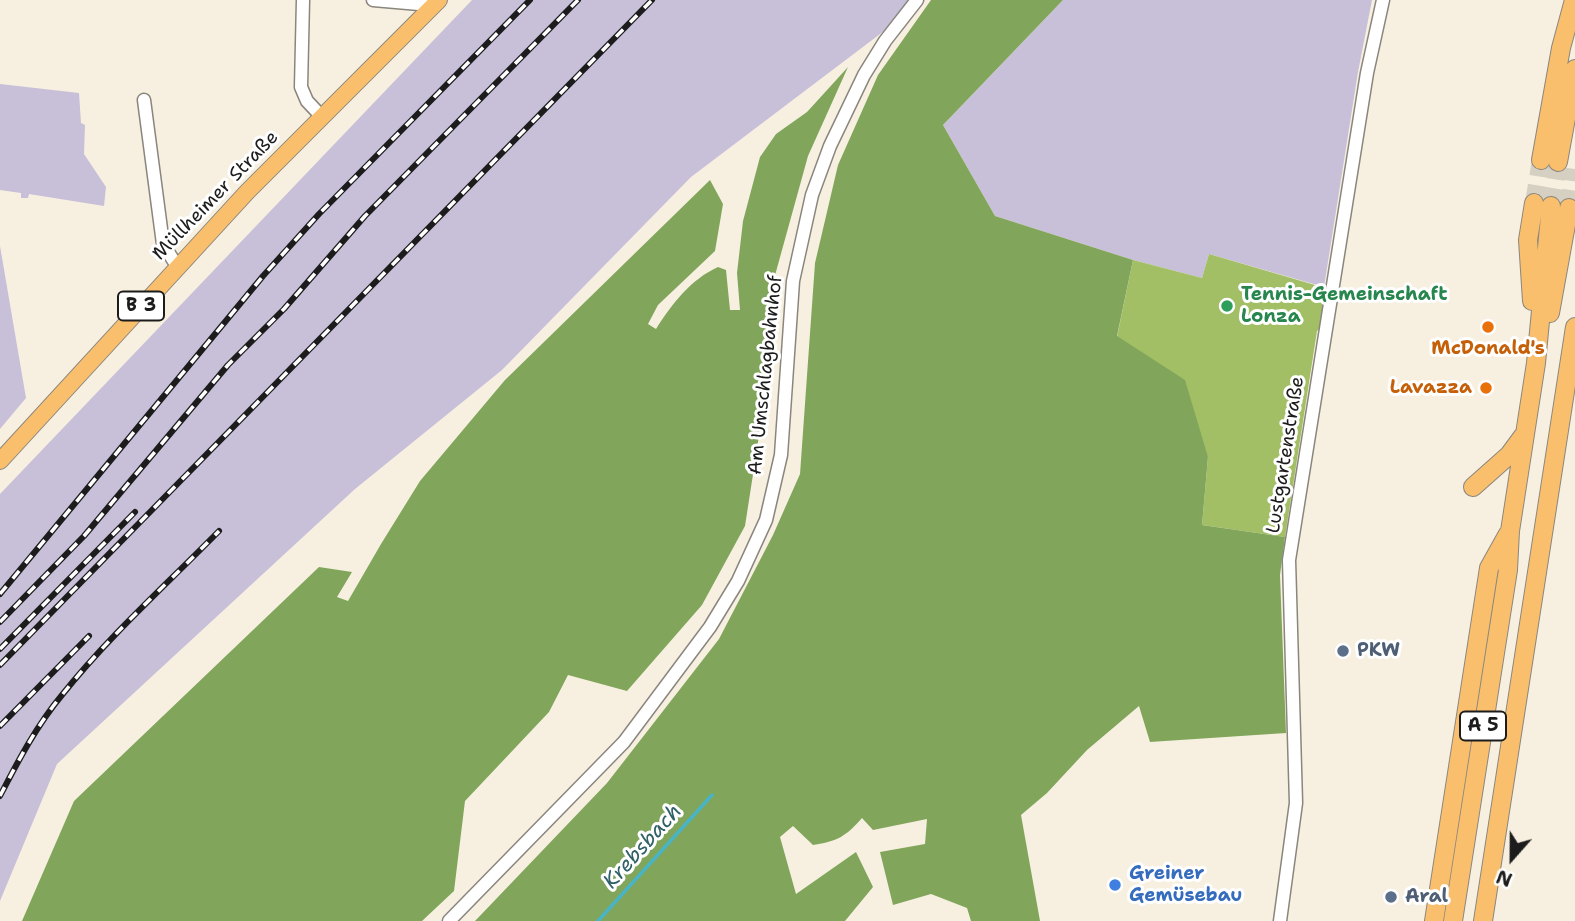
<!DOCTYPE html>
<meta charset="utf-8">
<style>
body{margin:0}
#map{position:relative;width:1575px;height:921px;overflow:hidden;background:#f7f0e1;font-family:"Shantell Sans",sans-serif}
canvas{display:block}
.north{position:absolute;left:1477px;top:823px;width:70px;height:70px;-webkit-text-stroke:5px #fff;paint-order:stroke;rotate:201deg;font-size:19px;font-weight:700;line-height:28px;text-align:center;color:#1c1c1c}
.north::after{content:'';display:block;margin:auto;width:24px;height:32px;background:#1c1c1c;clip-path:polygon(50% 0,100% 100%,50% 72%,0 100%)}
</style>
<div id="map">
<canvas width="1575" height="921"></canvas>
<div class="north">N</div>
</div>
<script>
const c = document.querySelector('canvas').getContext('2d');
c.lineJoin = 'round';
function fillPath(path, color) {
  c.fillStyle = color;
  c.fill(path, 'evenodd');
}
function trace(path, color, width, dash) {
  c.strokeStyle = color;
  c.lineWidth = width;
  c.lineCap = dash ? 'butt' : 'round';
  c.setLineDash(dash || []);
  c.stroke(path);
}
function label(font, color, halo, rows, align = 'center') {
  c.font = font + ' "Shantell Sans",sans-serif';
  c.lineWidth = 6;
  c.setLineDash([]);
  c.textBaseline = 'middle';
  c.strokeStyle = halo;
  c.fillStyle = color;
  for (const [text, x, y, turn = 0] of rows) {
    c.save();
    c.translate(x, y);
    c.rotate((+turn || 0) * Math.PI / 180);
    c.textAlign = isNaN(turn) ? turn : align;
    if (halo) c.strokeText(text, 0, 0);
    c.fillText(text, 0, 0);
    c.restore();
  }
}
const industrial = new Path2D(`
 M472,0H925L691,177L502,370L355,489L57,764L0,901V494Z
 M1063,0H1372L1358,72L1324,287L1209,254L1202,278L1133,260L995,216L943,125Z
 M0,84L79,93L81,123L85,125L84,154L106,187L104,206L29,194L28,198H21V193L0,190Z
 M0,246L26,398L0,429Z`);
const green = new Path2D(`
 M1209,254L1332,290L1327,322L1317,331L1285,537L1202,525L1208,457L1117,337L1133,260L1202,278Z`);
const forest = new Path2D(`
 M931,0H1063L943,125L995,216L1133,260L1117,336L1185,380L1208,457L1202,525L1285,537L1280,575L1286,733L1150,742L1139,706L1087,750L1047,793L1021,815L1040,921H971L967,908L931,894L893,905L880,852L925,844L927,819L873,830L862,818C845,837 838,841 813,845L793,826L780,837L796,894L856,852L873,887L845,921H475L607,783L719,639L773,535L800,474L815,263L838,165L878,75Z
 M848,67L808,156L774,279L761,397L763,410L745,526L702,605L627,691L568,675L549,712L465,801L454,891L422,921H22L74,801L319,567L352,572L337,597L348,601L381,544L420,481L505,380L710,180L723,204L715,251L658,305L648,324L656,329C671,305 691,279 718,267L726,270L730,310H740L737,273L743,221L760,157L776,134L807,112Z`);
const stream = new Path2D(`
 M598,921L712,795`);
const highwayTunnel = new Path2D(`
 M1534,203L1541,160
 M1551,206L1558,162
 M1569,208L1575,169`);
const minor = new Path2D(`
 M303,0L301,87L307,101L322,117
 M373,0L419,4L423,0
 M144,100L163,244L177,266
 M449,921L624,742L710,627L738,581L766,520L781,455L793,281L812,195L830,146L864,75L885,41L917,0
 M1280,921L1296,803L1289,560L1367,73L1383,0`);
const major = new Path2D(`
 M0,461L247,192L439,0`);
const highway = new Path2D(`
 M1541,160L1561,48L1574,0
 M1558,162L1575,69
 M1532,301L1528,240L1534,203
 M1550,313L1569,208
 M1473,487L1509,455L1523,436
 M1434,921L1489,568L1508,534
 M1453,921L1508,570L1510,531L1536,363L1551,206
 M1483,921L1575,327`);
const rail = new Path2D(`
 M0,594L263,276L319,214L530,0
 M0,622L84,536L228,365L284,309L365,216L578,0
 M0,649L135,512
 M0,665L652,0
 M0,726L89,636
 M0,796C18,761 37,725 62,695C109,636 166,585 219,531`);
const markers = [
 [1227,306,7,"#2e9e5b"],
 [1488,327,7,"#e8710a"],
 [1486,388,7,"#e8710a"],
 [1343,651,7,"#5c6f8a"],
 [1115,885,7,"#3f7fe0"],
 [1391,897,7,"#5c6f8a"]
];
const shields = [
 [141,306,46],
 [1483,726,46]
];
const shieldNames = [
 ["B 3",141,306],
 ["A 5",1483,726]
];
const streetNames = [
 ["Müllheimer Straße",216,196,-46],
 ["Am Umschlagbahnhof",766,375,-84],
 ["Lustgartenstraße",1286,455,-81]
];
const leisureNames = [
 ["Tennis-Gemeinschaft",1241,295],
 ["Lonza",1241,317]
];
const foodNames = [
 ["McDonald's",1488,349],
 ["Lavazza",1472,388,"right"]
];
const serviceNames = [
 ["PKW",1357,651],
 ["Aral",1405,897]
];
const shopNames = [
 ["Greiner",1129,874],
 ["Gemüsebau",1129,896]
];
const waterNames = [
 ["Krebsbach",643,847,-48]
];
fillPath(industrial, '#c8bfd8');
fillPath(green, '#a2bf66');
fillPath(forest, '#81a65b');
trace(stream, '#48b4c5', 3.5);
trace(highwayTunnel, '#d6d0c3', 18, [18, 9]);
trace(minor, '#8a867e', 15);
trace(major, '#8a867e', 18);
trace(highway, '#8a867e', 20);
trace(minor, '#fff', 12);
trace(major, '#f9bf6d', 16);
trace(highway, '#f9bf6d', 18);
trace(rail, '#1c1c1c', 6);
trace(rail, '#fff', 3.5, [10]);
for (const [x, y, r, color] of markers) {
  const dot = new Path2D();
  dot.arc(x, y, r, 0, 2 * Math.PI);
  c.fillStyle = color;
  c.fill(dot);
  trace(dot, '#fff', 2.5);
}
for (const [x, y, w] of shields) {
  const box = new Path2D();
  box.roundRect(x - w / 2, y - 14.5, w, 29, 5);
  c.fillStyle = '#fff';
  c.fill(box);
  trace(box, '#1c1c1c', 2);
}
label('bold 18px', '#1c1c1c', null, shieldNames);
label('19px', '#1c1c1c', '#fff', streetNames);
label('bold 19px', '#27864d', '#fff', leisureNames, 'left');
label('bold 19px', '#c56008', '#fff', foodNames);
label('bold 19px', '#4e5e75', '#fff', serviceNames, 'left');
label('bold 19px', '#366cbe', '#fff', shopNames, 'left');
label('italic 21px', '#306068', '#fff', waterNames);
</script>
